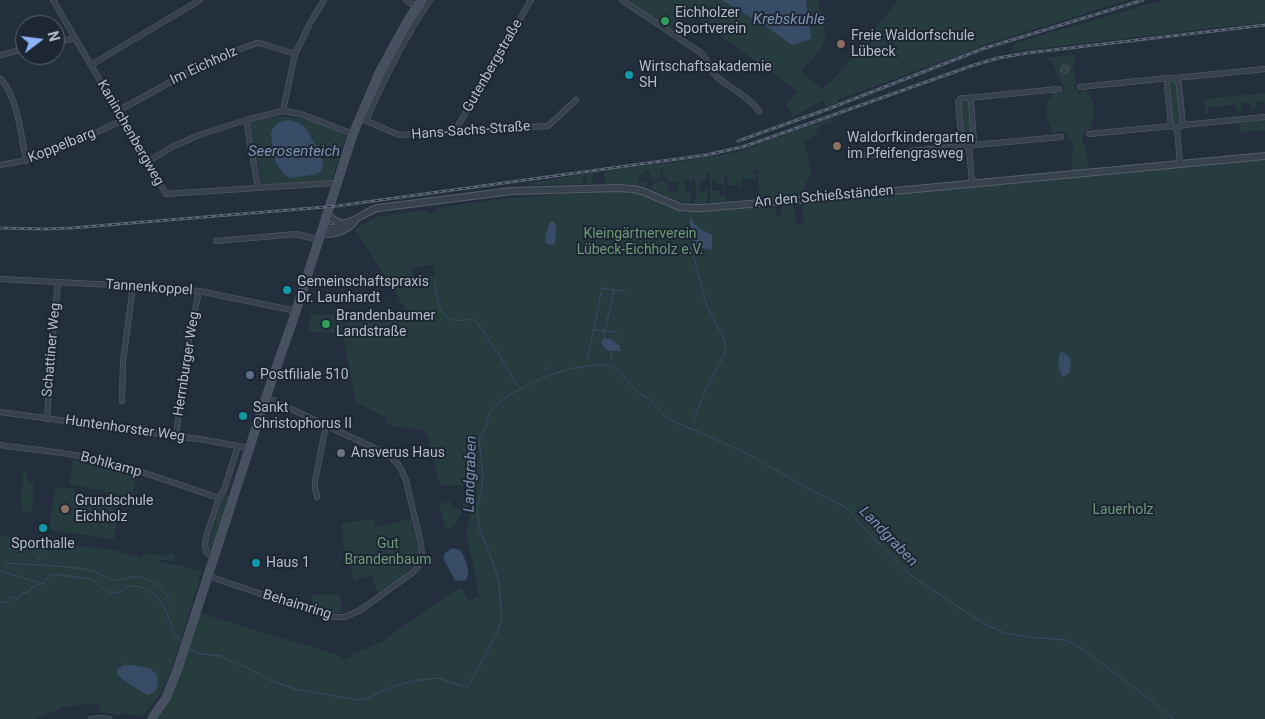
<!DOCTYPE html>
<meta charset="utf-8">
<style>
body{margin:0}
#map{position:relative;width:1265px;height:719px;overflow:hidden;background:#242f3e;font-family:Roboto,sans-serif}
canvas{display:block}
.north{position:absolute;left:15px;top:15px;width:50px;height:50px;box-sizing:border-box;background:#1d2633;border:1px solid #59626f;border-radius:50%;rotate:75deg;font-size:14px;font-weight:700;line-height:20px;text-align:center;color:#b4bcc9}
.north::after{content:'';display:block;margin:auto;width:18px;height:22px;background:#8ab4f8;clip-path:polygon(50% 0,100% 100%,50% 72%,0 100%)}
</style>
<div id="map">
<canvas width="1265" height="719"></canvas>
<div class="north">N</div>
</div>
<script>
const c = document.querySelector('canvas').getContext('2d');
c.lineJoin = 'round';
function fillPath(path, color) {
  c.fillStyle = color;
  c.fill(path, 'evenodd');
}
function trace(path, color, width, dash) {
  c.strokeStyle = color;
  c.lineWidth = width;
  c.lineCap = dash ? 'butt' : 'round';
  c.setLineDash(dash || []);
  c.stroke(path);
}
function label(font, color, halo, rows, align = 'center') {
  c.font = font + ' Roboto,sans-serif';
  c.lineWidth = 4;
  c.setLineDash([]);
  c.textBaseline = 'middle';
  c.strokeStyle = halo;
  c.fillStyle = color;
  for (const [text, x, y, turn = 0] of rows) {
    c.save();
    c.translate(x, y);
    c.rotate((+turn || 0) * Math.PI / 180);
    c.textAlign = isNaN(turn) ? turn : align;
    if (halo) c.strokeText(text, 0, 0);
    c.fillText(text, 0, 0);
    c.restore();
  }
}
const green = new Path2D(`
 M622,0H722L769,28L790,44L808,9L806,0H817C820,11 827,27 825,39C823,51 809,62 801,71L822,89L838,74L898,0H1129L990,43L838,100L839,102L827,107L824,100L793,116L786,105L797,91L718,34L687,11L668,31Z
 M1163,0H1265V22L1017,51L1013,49V46L1015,43Z
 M1075,55C1073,65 1072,73 1077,82L1074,85L1075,88L1079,93L1082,92L1085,89L1092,99L1094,107V116L1091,129C1081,129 1083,138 1083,145L1085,146L1089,170L1071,172L1073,143L1068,138L1066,133L1062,131L1056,132L1055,135H1054C1053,131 1051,128 1049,123C1045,115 1047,106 1049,98L1052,97V92L1054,91L1059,94L1065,90L1052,62L1047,58Z
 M1171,80L1176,81L1181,121L1180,123L1176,124L1173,123L1169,83Z
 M1265,93V107L1264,101L1256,102L1257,110L1255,109H1254V111L1251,110L1250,102L1241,103L1242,111L1237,112L1236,105L1208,107V114H1206L1204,99Z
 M963,100H967L969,101L972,142L966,143H964L960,102Z
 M282,116C302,117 329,125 346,136L332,180L262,185L250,123ZM306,129L313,142L287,177C274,165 267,147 272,130Z
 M832,118V121L823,125L819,127L815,135L804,141L812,175L806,182L802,195L760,199L758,174L756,170L753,171L754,174H756V178L741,180V187L739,188L738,181L737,182V185L728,186L727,176L724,177V189H723L722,184H717L716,181H712V191H719L720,195H726V202L710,203V173H707L706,180L699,181L700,191H706V190L708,189L707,203L693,204L694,199L696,198L695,178H692V182H690L689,180L684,181L685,192L693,191L691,195V203L673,199L650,188L654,183L663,180L669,184L667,190L677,193L679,182L674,181V183L668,181L667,177H663V170H660L661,178L655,180H653L652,176L650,175L649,170H645L644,175H638V183L648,182L646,187L633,184H606L605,175H603V173L593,174L592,183L604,184H587V177H583L582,184L529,185V183L594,173H615V172L606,173L605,171L676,162L727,154L743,150Z
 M1265,120V130L1240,132L1239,123Z
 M1265,160V719H156C179,688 188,649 200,613L341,656L342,660L351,657L350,654L365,649L383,641L442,599L461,588L469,601L478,596L476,579L466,534L474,492L473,488L468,486L440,485L427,435L421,430L389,425L385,421L387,418L356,402L344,339L345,318L347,316L398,319L402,317L408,313L355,229L376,217L428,210V214L437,212V208L504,199L539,196L541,195L564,194L568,193L569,194H576V191C596,191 617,188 636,192C652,196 666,205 681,209L682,212L685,213L687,210L757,206L758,208L775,207L777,216L781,215L780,207L793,205L797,225L803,223V202ZM692,219L694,224C699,226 700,229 704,231C707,233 709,233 712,235L713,242L704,248L698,247L691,241L690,228ZM433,265L435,276L414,281L411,267ZM606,337L614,342L620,351L612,352L605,349L601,340Z
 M310,314L343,315L342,333L309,332Z
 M73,460L137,477L131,497L69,484Z
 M26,470L28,482L33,483L34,487L32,510L30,513H28L24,511C20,501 20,498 22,489C23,482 22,478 24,471Z
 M55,487L75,489V493L119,499L114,539L49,530Z
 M229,495L231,497L212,550L209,548L211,536L222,501L224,497Z
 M467,499L470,502L471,504C468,508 465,509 462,513C454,521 461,526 446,530L439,505L450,501L452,508L455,509L460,508Z
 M374,519L376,527L411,519C413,529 418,542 418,553C417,570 390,584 377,593L372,575L354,581L349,562H346L341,523Z
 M0,535L117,551L142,558L143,553L167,556L168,553L175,554L174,561L149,559L202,571L173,665L166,683L158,697L142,716L123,713L120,715L101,712L98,703L82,704L63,707L35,719H0Z
 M340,594L341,613H331L313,607L312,595Z`);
const water = new Path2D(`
 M722,0H806L811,38L808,40L795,45L790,44L768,28Z
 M289,120L301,124L306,129L321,154L323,163L322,170L317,174L292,178L287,177L283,173L276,163L272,151L271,133L272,130L278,123Z
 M691,218L694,224C699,226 700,229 704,231C707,233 709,233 712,235V249L711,250L698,247L692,244L690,219Z
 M554,221L556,226L555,243L553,245L548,244L545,242L547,231L550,222Z
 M604,338L610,339L620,346V351C610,351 605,353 601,341Z
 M1062,352L1067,355L1071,360L1070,372L1063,377C1058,369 1057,362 1060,353Z
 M452,548L460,550C464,554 471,573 467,578C466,580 465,580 463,581L455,580L444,560V554Z
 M131,665L148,668L156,673C160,682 158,693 148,695C145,694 119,678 118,675C114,667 125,665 131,665Z`);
const stream = new Path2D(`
 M692,244L691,247L706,303L724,339L726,347L724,355L706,389L693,421
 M435,282C437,295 437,317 454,320C461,321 468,319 475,320L499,354L517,385
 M598,308L602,288L614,290
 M610,309L614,290L625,291
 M594,330L605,331L609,312
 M605,337L603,332L605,331L617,332
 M587,360L598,310
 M611,360L612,352
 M545,366L547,371
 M5,563C33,565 62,565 89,570C98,572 107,579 114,580C120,580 126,578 133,577C151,576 164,589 172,604
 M36,565L40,557
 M0,571L43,584
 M0,602L5,603L12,597L19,599L22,593L28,592L34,586L45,583L49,576L55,574L89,579C98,582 102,591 112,593C119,594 124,588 130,586C141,584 155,594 161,602C170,615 171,633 183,644
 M188,648L201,654L221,656L233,662L250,669L269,680L295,689L357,700L368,698L392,687L405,683L419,680L438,678L465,687H468L498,631L502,620L499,582L492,560L480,531L477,509L481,492L483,474L479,439L486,426L489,413L500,402L509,395L544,377L569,369L594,365H608L616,369L638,392L649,399L665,416L677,423L699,432L748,454L813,491L845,507L852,514L871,536L910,575L969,614L985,624L1005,633L1029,637L1066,640L1076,645L1099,661L1147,697L1174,719
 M123,662L124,666`);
const pedestrian = new Path2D(`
 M1064,67L1067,68L1066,71L1063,70Z`);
const minor = new Path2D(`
 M53,0L166,194L333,183L338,185
 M406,0L416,7
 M622,0L701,53C708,59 709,69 716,76C730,89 748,95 759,111
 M55,43L75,38
 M0,55L25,49
 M91,65L200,0
 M1170,78L1177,79L1179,85L1183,125L1177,128L1171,126L1167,86V81Z
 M1175,78L1265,69
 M1,79C18,100 21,134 26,161
 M1080,87L1169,78
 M961,98H967L970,99L971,101L974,142V145L969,147L963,146L962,143L958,102L959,100Z
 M968,98L1059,89
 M118,111L212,59L257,43L263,44L295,54
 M283,111L295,54L310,23L324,0
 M360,118L399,135L548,126L576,100
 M246,120L258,188
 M366,120C384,79 404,38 430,0
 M1183,125L1265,117
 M1177,128L1180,164
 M455,131L531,0
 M1089,134L1171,126
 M974,145L1061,137
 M969,147L972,183
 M857,156L963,146
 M147,162L172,147L199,135L246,120L283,111L301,114L353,134
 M0,165C44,160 83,138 123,120
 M216,241L296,234L319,240
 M0,279L133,286L199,291L296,311
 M122,401L123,362L133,286
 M0,412L205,440L249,448
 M47,419L52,345L58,282
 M176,436L187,349L199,291
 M0,445C26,449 53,451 80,456C127,465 173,483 219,498
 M317,497L315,488V481L326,425
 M214,557L208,554L206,551L205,544L207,534L219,498L224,490L238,446
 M208,576L326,616L336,617H344L359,611L412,573L418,567L420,562L422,556L421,544L406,480L401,469L398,464L387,454L266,397
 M91,719L101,718L109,719`);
const tertiary = new Path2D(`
 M328,214C344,236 361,212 378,208L512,191L618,188L633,189L642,191L680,207L692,208H702L810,199L1265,156
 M323,227L333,228L345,224
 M322,233C333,236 346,231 354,222`);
const secondary = new Path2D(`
 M152,719L154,715L166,698L178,668L266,397L293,320L353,134L379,73L407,22L421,0`);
const rail = new Path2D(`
 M738,141L828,109L982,49L1143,0
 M0,228L45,229L71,228L337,206L706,155L742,147L763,140L971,66L998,58L1027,53L1265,25`);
const markers = [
 [665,21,5,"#2e9e5b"],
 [841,44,5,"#8d6e63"],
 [629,75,5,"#0f9aa8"],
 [837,146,5,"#8d6e63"],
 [287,290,5,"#0f9aa8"],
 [326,324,5,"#2e9e5b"],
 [250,375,5,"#5c6f8a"],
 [243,416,5,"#0f9aa8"],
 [341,453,5,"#6b7280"],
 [65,509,5,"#8d6e63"],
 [43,528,5,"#0f9aa8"],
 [256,563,5,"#0f9aa8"]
];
const poiNames = [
 ["Eichholzer",675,13],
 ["Sportverein",675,29],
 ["Freie Waldorfschule",851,36],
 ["Lübeck",851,52],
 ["Wirtschaftsakademie",639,67],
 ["SH",639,83],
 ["Waldorfkindergarten",847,138],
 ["im Pfeifengrasweg",847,154],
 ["Gemeinschaftspraxis",297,282],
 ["Dr. Launhardt",297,298],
 ["Brandenbaumer",336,316],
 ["Landstraße",336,332],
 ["Postfiliale 510",260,375],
 ["Sankt",253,408],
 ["Christophorus II",253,424],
 ["Ansverus Haus",351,453],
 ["Grundschule",75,501],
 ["Eichholz",75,517],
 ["Sporthalle",43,544,"center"],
 ["Haus 1",266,563]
];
const streetNames = [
 ["Im Eichholz",204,66,-25],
 ["Gutenbergstraße",493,66,-60],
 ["Hans-Sachs-Straße",471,131,-4],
 ["Kaninchenbergweg",130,133,60],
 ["Koppelbarg",62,146,-22],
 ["An den Schießständen",824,197,-5],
 ["Tannenkoppel",149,288,4],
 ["Schattiner Weg",52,350,-85],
 ["Herrnburger Weg",187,364,-81],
 ["Huntenhorster Weg",125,429,8],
 ["Bohlkamp",111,465,15],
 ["Behaimring",297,605,17]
];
const parkNames = [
 ["Kleingärtnerverein",640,234],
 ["Lübeck-Eichholz e.V.",640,250],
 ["Lauerholz",1123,510],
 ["Gut",388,544],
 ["Brandenbaum",388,560]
];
const waterNames = [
 ["Krebskuhle",789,20],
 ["Seerosenteich",294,152],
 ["Landgraben",471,474,-88],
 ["Landgraben",888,537,46]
];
fillPath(green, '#263c3f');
fillPath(water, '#394c67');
trace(stream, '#394c67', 1);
trace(pedestrian, '#565f6c', 5);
trace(minor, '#565f6c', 6);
trace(tertiary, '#565f6c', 8);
trace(secondary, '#565f6c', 9);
trace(pedestrian, '#38414e', 4);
trace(minor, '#38414e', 5);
trace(tertiary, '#38414e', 6);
trace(secondary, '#465061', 8);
trace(rail, '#5a6575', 3);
trace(rail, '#1d2633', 1, [4]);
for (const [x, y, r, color] of markers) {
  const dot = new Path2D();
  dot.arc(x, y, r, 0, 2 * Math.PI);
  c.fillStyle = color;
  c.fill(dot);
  trace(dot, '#1d2633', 2);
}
label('14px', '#b4bcc9', '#1d2633', poiNames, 'left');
label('14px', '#b4bcc9', '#1d2633', streetNames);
label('14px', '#6b9a76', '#1d2633', parkNames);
label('italic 15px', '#7c92b1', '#1d2633', waterNames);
</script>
